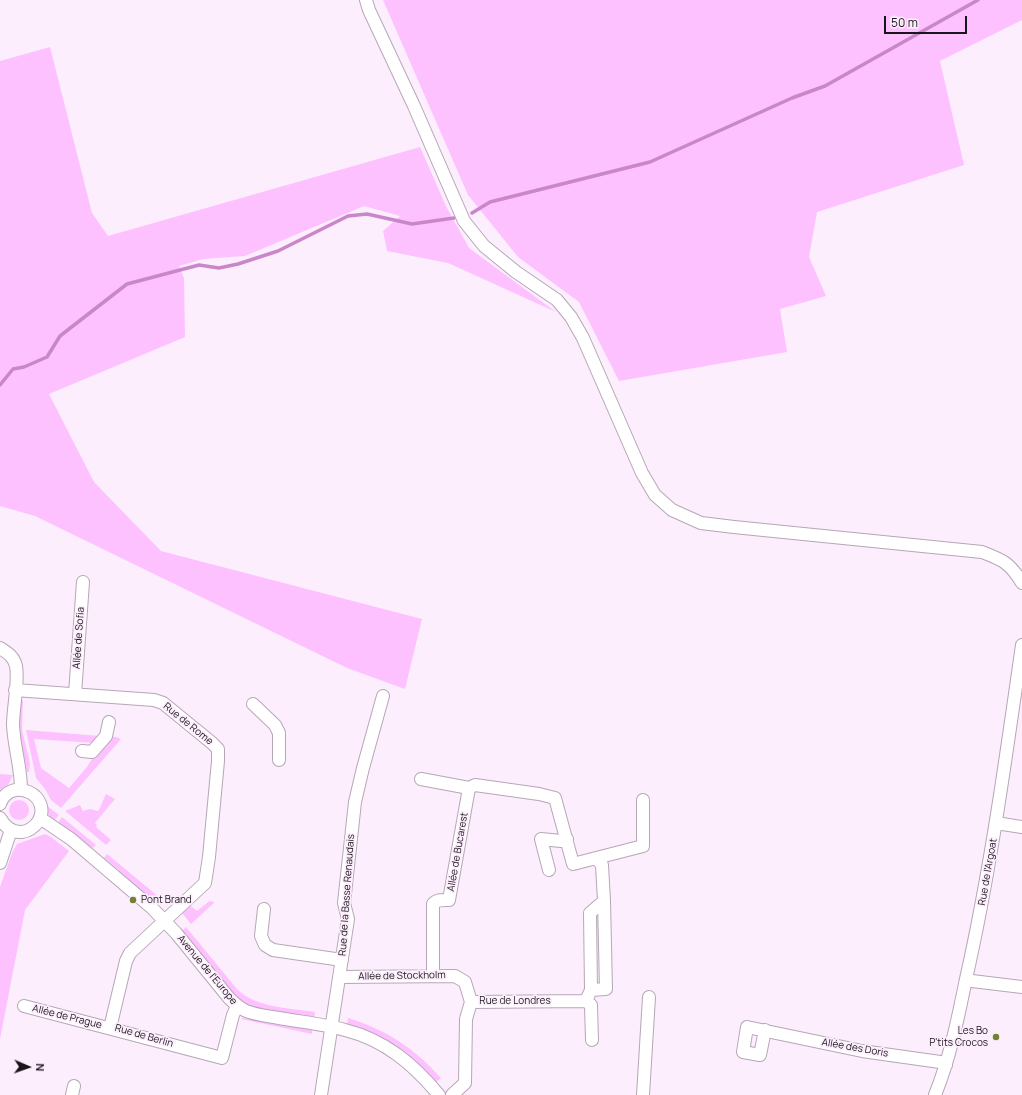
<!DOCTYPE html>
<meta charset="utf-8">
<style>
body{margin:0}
#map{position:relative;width:1022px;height:1095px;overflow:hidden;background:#fdeefd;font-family:Manrope,sans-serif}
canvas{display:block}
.north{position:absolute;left:8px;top:1047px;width:40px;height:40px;-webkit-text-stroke:3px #fdeefd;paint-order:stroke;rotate:92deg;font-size:11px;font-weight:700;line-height:16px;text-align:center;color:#1a151a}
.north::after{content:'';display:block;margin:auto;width:14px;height:18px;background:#1a151a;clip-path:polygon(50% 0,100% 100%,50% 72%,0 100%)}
.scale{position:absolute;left:884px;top:16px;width:83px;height:18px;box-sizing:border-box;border:2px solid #1a151a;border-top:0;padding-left:5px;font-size:12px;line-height:14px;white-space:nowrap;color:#1a151a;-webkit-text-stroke:3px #fdeefd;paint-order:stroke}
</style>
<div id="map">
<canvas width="1022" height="1095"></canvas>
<div class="north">N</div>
<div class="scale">50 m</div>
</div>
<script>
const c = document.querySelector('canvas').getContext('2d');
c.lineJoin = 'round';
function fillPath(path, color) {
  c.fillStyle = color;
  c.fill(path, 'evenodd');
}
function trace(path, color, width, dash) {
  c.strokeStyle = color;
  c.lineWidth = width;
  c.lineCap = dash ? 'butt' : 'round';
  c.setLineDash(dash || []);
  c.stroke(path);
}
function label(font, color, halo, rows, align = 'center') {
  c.font = font + ' Manrope,sans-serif';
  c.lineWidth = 3.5;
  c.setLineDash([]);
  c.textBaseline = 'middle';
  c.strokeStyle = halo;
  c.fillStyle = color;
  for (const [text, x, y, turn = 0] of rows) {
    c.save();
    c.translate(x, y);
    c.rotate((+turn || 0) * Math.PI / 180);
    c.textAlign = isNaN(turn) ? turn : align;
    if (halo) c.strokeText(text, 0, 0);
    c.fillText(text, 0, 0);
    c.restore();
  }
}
const green = new Path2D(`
 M383,0H1022V20L940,61L964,165L817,212L809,257L826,296L780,309L787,352L619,381L579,302L518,257L468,195Z
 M50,47L92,213L108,236L420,147L446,206L469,248L556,312L448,263L387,251L383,231L400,216L364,206L245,256L203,259L179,266L184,278L185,337L49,394L94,482L161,551L422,619L405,689L347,668L35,516L0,506V61Z
 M22,700L23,701L22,730L30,763L29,772H27L19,730L20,702Z
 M26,730L100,736L95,743L34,739L41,768L69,788L87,767L106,736L116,737L121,739L61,808L51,800L45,789L36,778Z
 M0,774L13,775L8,785L0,790Z
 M106,794L115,799L95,823L97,825L96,827L111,840L106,845L65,811L80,805L83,811L90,809L98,811C100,809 104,798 106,794Z
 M9 810a10 10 0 1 1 20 0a10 10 0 1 1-20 0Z
 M46,805L59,815L54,821L49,816Z
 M62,817L96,845L93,848L91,847L90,849L57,824Z
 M45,834L51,837L69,851L25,910L0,1039V887L12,853L17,844Z
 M107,854L159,897L154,902L118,872L119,870L104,858Z
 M211,901L214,902V903L191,924L182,913L191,906L197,911L208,902Z
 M186,927L237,989C255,1008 291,1008 315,1012L314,1019L257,1009L246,1005L236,997L181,932Z
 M243,1018L312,1029V1034L241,1019Z
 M348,1018C387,1030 414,1048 441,1078L435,1083C410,1053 384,1037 347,1024Z`);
const stream = new Path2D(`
 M472,213L490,202L650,162L792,98L825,86L978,0
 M0,385L13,369L24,367L47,357L60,336L127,284L199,265L219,268L238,264L278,251L348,216L367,214L412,224L454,218`);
const minor = new Path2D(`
 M366,0L369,10L414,106L464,221L484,246L516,272L557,300L571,317L583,338L642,473L655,495L672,510L701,523L734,527L982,552C1003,560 1010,563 1022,583
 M0,648C8,653 14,657 16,666C19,681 13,708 13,725C14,747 21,767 21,789
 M15,690L154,700L163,703L212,743L218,749V761L209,857L205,883L130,953L126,961L110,1028
 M75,694L83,582
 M253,704L275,725L279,733V760
 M82,751L92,752L106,736L109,722
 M421,779L469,788L475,785L539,794L555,798L573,864L643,846V800
 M0,804C10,775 54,795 38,822C34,827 29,831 22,832C12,833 5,827 0,818
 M40,818L71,839L152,908L176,933L229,998C234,1003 239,1008 246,1011C256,1015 268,1016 279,1018C301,1022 324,1024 345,1030C385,1040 413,1064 439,1095
 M996,823L1022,827
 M0,863L11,830
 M549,870L541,839L561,841L567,839
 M264,909L261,936L265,945L273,950L342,960
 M433,975V904C437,899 443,900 449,900L469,788
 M340,977L455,976L465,982L471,1002
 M966,979L972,981L1022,987
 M591,990L606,989L604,901L602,865L596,858
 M586,1001L591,1005L592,1040
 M24,1006L222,1058L233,1015L237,1006
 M765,1030L760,1055L743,1052L747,1027L862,1051L940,1062L946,1065
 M72,1095L74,1086
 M321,1095L348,919L344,903L355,802L363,768L383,696
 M452,1095L465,1083L466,1019L471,1002L586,1001L591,990L590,913L604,901
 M643,1095L649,997
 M935,1095C950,1058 958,1018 966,979C991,868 1006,756 1022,645`);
const markers = [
 [133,900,4,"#728231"],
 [996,1037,4,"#728231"]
];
const streetNames = [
 ["Allée de Sofia",79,638,-86],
 ["Rue de Rome",188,724,39],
 ["Allée de Bucarest",458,852,-80],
 ["Rue de l'Argoat",988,872,-80],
 ["Rue de la Basse Renaudais",347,895,-86],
 ["Avenue de l'Europe",207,970,50],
 ["Allée de Stockholm",402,976,-1],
 ["Rue de Londres",515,1001],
 ["Allée de Prague",67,1017,14],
 ["Rue de Berlin",144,1036,16],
 ["Allée des Doris",855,1048,10]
];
const poiNames = [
 ["Pont Brand",141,900],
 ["Les Bo",988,1031,"right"],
 ["P'tits Crocos",988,1043,"right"]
];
fillPath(green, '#fec1ff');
trace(stream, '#c987ca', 3.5);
trace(minor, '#b5a7b5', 14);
trace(minor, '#fff', 12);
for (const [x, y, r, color] of markers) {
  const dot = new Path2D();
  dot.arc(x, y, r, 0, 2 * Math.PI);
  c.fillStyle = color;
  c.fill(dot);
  trace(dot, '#fdeefd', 1.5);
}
label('10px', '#1a151a', '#fdeefd', streetNames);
label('10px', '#1a151a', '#fdeefd', poiNames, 'left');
</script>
